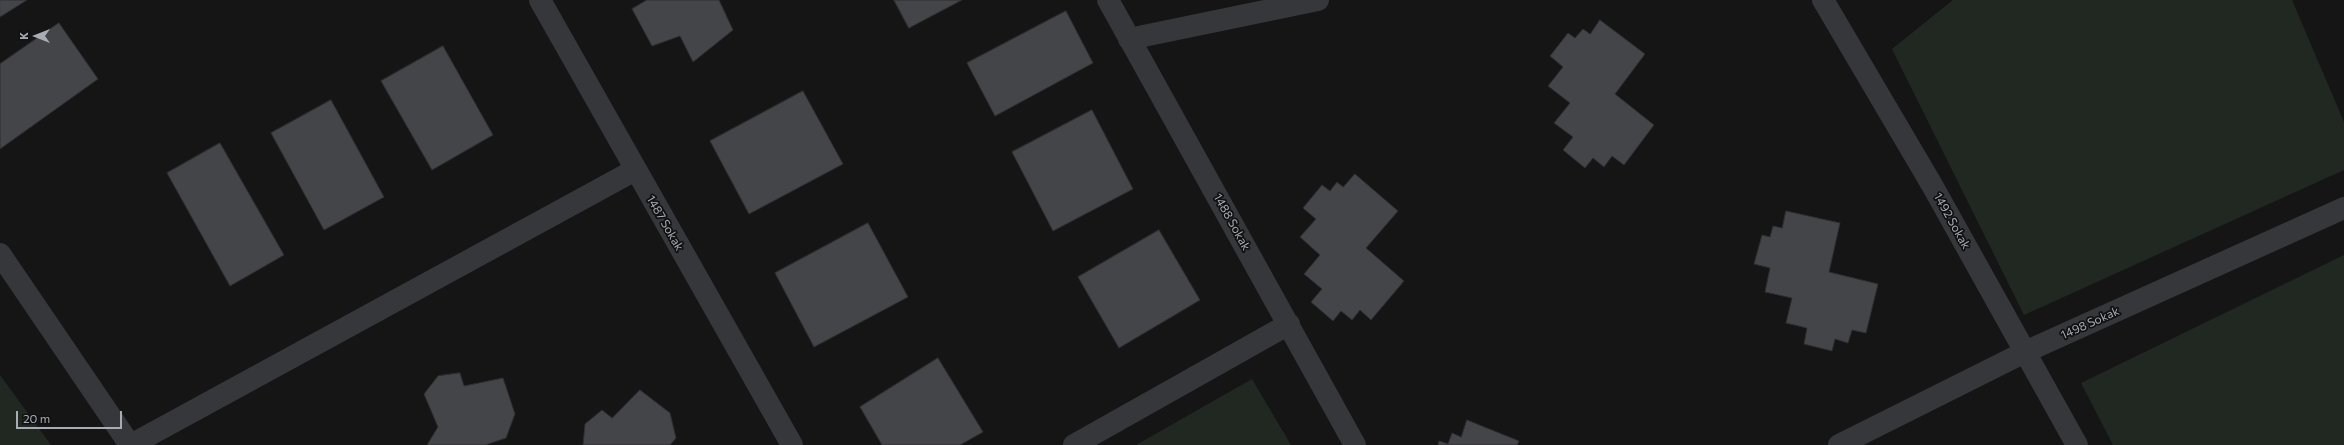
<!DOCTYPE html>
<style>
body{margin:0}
#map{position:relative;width:2344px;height:445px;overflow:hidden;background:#151516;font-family:Commissioner,sans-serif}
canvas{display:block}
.north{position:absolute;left:16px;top:16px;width:40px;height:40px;-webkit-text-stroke:3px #101011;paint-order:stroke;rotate:270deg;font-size:11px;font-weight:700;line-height:16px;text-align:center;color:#a8adb5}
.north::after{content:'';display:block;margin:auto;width:14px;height:18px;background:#a8adb5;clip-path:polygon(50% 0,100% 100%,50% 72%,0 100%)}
.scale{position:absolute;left:16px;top:411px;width:106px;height:18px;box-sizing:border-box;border:2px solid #a8adb5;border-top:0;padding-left:5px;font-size:12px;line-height:14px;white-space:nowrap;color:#a8adb5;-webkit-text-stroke:3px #101011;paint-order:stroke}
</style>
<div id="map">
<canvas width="2344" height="445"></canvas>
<div class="north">K</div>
<div class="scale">20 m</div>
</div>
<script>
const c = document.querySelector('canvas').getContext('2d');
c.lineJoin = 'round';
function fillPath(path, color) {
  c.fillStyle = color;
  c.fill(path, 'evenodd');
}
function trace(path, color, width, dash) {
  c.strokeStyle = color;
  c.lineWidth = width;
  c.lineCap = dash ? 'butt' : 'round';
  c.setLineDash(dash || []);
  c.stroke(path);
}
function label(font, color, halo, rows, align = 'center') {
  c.font = font + ' Commissioner,sans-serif';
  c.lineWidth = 3.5;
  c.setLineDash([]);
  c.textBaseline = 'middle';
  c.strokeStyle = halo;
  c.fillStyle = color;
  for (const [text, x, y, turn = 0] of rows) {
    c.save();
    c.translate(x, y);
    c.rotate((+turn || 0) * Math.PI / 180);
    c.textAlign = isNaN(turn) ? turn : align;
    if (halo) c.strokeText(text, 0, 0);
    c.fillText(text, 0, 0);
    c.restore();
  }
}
const green = new Path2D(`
 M1953,0H2292L2344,122V170L2024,315L1892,49Z
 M2344,255V445H2113L2081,383Z
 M0,375L51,445H0Z
 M1252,379L1291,445H1136Z`);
const building = new Path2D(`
 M0,0H27L0,17Z
 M647,0H719L733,30L693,62L680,36L652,46L632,9Z
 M894,0H962L909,28Z
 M1066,11L1093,63L995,116L967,63Z
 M1600,20L1645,54L1615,94L1654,125L1624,165L1612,156L1604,167L1593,158L1585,168L1563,150L1573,137L1554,123L1570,103L1548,86L1563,67L1550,56L1568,33L1575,38L1583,29L1590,34Z
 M59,23L98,79L0,149V64Z
 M443,46L493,135L432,170L381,81Z
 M803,91L843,164L749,214L710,141Z
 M331,100L384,197L324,230L271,133Z
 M1092,110L1133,189L1053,231L1012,152Z
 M220,143L284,255L230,286L167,173Z
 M1355,174L1398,211L1366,248L1404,281L1371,320L1360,310L1352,320L1341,311L1333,321L1311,302L1322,289L1304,274L1320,255L1300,237L1316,219L1303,208L1322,185L1330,191L1337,182L1343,187Z
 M1786,211L1840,223L1829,272L1878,284L1866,333L1852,330L1848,343L1835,339L1832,351L1804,344L1807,328L1786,323L1792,298L1765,292L1770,268L1754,264L1762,235L1770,237L1773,226L1782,228Z
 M868,223L908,297L814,347L775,273Z
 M1159,230L1200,300L1119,348L1078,277Z
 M938,358L983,432L960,445H882L860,407Z
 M460,373L464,386L503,378L515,414L506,438L485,445H427L438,427L424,394L438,376Z
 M640,390L670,413L676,438L670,445H583L585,424L602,410L612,418Z
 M1467,420L1519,441L1517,445H1438L1439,441L1448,444L1452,433L1461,437Z`);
const minor = new Path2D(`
 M540,0L792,445
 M1108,0L1355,445
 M1823,0L1932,185L2077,445
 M1129,39L1318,0
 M0,254L130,445
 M131,445L635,170
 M1074,445L1289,324
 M1839,445L2025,352L2344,208`);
const streetNames = [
 ["1492 Sokak",1952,221,61],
 ["1488 Sokak",1232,222,61],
 ["1487 Sokak",665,223,60],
 ["1498 Sokak",2090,323,-24]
];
fillPath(green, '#212821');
fillPath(building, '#444549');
trace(building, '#2f2f32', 1);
trace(minor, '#36373b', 22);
label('12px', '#a8adb5', '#101011', streetNames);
</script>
